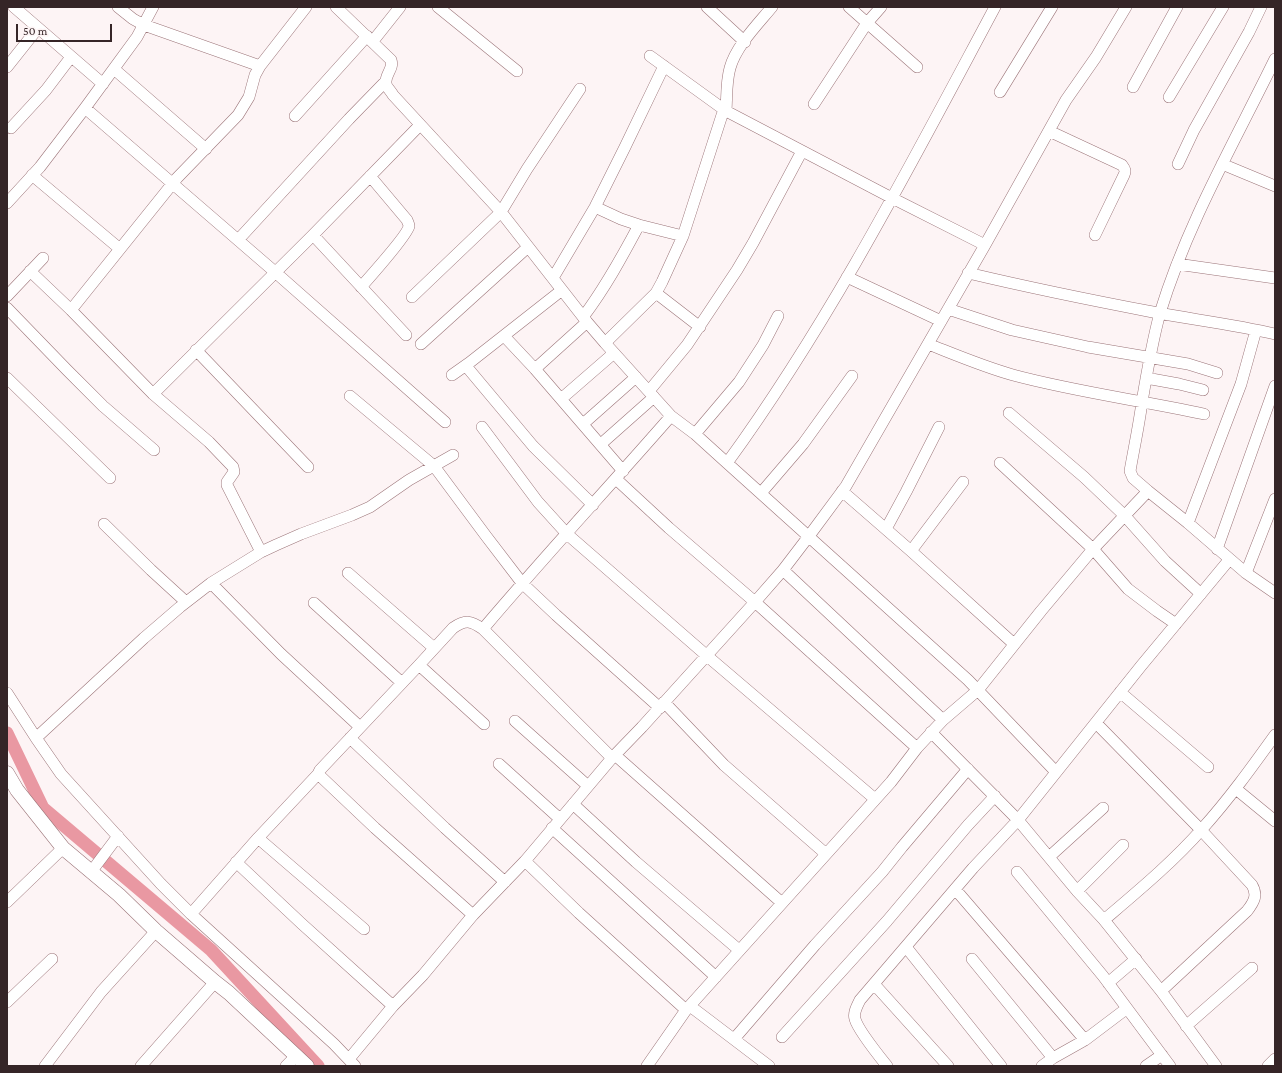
<!DOCTYPE html>
<style>
body{margin:0}
#map{position:relative;width:1282px;height:1073px;overflow:hidden;background:#fdf4f5;font-family:"Crimson Pro",serif}
canvas{display:block}
.frame{position:absolute;inset:0;border:8px solid #352527;pointer-events:none}
.scale{position:absolute;left:16px;top:24px;width:96px;height:18px;box-sizing:border-box;border:2px solid #352527;border-top:0;padding-left:5px;font-size:12px;line-height:14px;white-space:nowrap;color:#352527;-webkit-text-stroke:3px #fdf4f5;paint-order:stroke}
</style>
<div id="map">
<canvas width="1282" height="1073"></canvas>
<div class="frame"></div>
<div class="scale">50 m</div>
</div>
<script>
const c = document.querySelector('canvas').getContext('2d');
c.lineJoin = 'round';
function trace(path, color, width, dash) {
  c.strokeStyle = color;
  c.lineWidth = width;
  c.lineCap = dash ? 'butt' : 'round';
  c.setLineDash(dash || []);
  c.stroke(path);
}
const canal = new Path2D(`
 M7,733L43,808L211,950L318,1066`);
const minor = new Path2D(`
 M14,7L103,84
 M336,7L391,60C394,69 385,74 386,83C386,87 391,91 393,95L501,212L587,322L605,343L671,416L695,434L727,463L968,680L1056,772
 M438,7L517,71
 M707,7L745,42
 M849,7L917,67
 M373,41L400,7
 M650,56L726,111
 M1275,59C1234,143 1187,224 1160,313C1152,342 1147,372 1142,402C1139,425 1134,448 1130,471L1133,478L1148,491L1188,523L1246,573L1275,593
 M260,66L306,7
 M7,67L38,28
 M114,69L206,149
 M1133,87L1177,7
 M1000,92L1052,7
 M1169,97L1223,7
 M814,104L867,23L881,7
 M85,108L275,272L445,422
 M726,111C727,97 726,82 730,68C736,46 758,24 772,7
 M295,116L367,36
 M11,128L46,90L71,57
 M1049,131L1122,165C1125,169 1126,171 1124,175L1095,235
 M1178,164L1194,130L1249,32L1261,7
 M1222,164L1275,186
 M32,175L120,249
 M7,203L40,167L85,108L137,37L153,7
 M595,207L621,219L639,225L683,236
 M313,235L406,335
 M238,240L349,119L385,82
 M1177,264L1275,278
 M30,271L71,310L153,394L209,442L233,467L234,472L227,482V485L261,552
 M968,273C1031,288 1095,301 1158,313C1197,320 1237,325 1275,334
 M847,277L941,321
 M553,278L595,207L625,147L664,66
 M361,287C369,278 408,234 409,226C409,224 408,223 407,220L370,176
 M656,293L700,327
 M7,296L43,258
 M412,297L501,212L527,169L580,89
 M7,308L67,370L103,406L154,450
 M948,309L1012,330L1088,347L1188,364L1217,373
 M71,310L177,178L238,115L249,97L255,75L260,66L144,25L133,19L118,7
 M583,317C605,288 622,257 639,225
 M504,336L535,369L623,471
 M605,343L656,293L662,282L683,236L722,115L726,111L892,198L985,245
 M421,344L528,247
 M928,344C956,355 984,367 1013,375C1076,392 1140,400 1204,414
 M196,350L308,467
 M466,366L533,446L593,505
 M535,369L587,322
 M452,375L469,363L562,290
 M7,378L110,478
 M1146,378L1179,384L1203,390
 M649,391L687,345L737,270L753,243L802,151
 M153,394L313,235L420,125
 M350,396L434,466L486,536L522,583L556,615L660,708
 M561,399L614,353
 M1009,413L1084,477L1125,516L1165,561L1201,594
 M583,424L636,377
 M482,427L538,502L567,534L706,655L875,799
 M695,434L739,382L763,345L778,316
 M601,444L654,397
 M727,463C831,320 912,162 995,7
 M1000,463L1093,549L1128,589L1157,611L1176,624
 M616,479L669,528L755,602L917,748
 M842,491L911,551L1014,644
 M761,493L803,444L852,376
 M1188,523L1241,384L1256,330
 M104,524L151,570L186,602
 M886,529L906,492L939,427
 M1217,549L1275,386
 M911,551L963,482
 M783,570L943,720
 M348,573L434,648
 M1246,573L1275,499
 M211,583L281,654L360,727
 M314,603L402,683
 M483,629C544,557 609,487 671,416
 M419,665L484,724
 M1120,692L1208,767
 M7,693L36,738L61,774L161,884L191,914L334,1044L355,1066
 M664,702L724,765L826,854
 M515,721L588,786
 M1096,723L1201,830L1252,885C1258,895 1254,902 1247,911L1161,991
 M931,732L1018,820L1077,891L1104,920L1161,991L1216,1066
 M36,738L144,638L180,607L211,583L261,552L276,545L301,534L352,515L370,507L409,480L453,455
 M350,738L445,828L505,882
 M615,755L782,903
 M499,764L560,819
 M318,774L375,828L473,915
 M1236,789L1275,821
 M573,804L636,862L739,950
 M552,828L716,977
 M258,838L364,929
 M1049,857L1103,808
 M525,861L579,913L686,1010
 M236,862L302,924L393,1006
 M91,872L118,836
 M1017,872L1103,976L1170,1066
 M955,889L1085,1040
 M1077,891L1123,845
 M7,902L63,848
 M191,914L258,838L318,774L320,770L419,665L453,628C466,619 471,621 483,629L612,758
 M1104,920C1138,891 1173,862 1202,829C1229,799 1252,767 1275,735
 M906,947L1001,1066
 M972,959L1053,1058
 M1108,983L1136,959
 M874,984L948,1066
 M7,1002L52,959
 M690,1006L769,1066
 M1186,1026L1252,968
 M782,1037L887,921L968,825L995,796
 M734,1039L815,945L882,872L902,847L968,769
 M349,1059L393,1006L423,975L473,915L525,861L612,758L642,727L755,602L783,570L809,536L846,486L985,245L1066,100L1096,57L1126,7
 M45,1066L101,992L156,931
 M141,1066L215,982
 M286,1066L296,1056
 M647,1066L686,1010L891,782L917,748L943,720L978,690L1041,611L1093,549L1148,491
 M887,1066C879,1056 858,1030 855,1019C853,1013 857,1006 860,1000L973,868L1018,820L1141,666L1229,560
 M1042,1066L1053,1058L1085,1040L1126,1009
 M1146,1066L1162,1055
 M1268,1066L1275,1059`);
const tertiary = new Path2D(`
 M7,773L17,790L63,848L119,895L156,931L215,982L229,993L307,1066`);
trace(canal, '#e998a2', 13);
trace(minor, '#9b7478', 12);
trace(tertiary, '#9b7478', 15);
trace(minor, '#fff', 11);
trace(tertiary, '#fff', 14);
</script>
